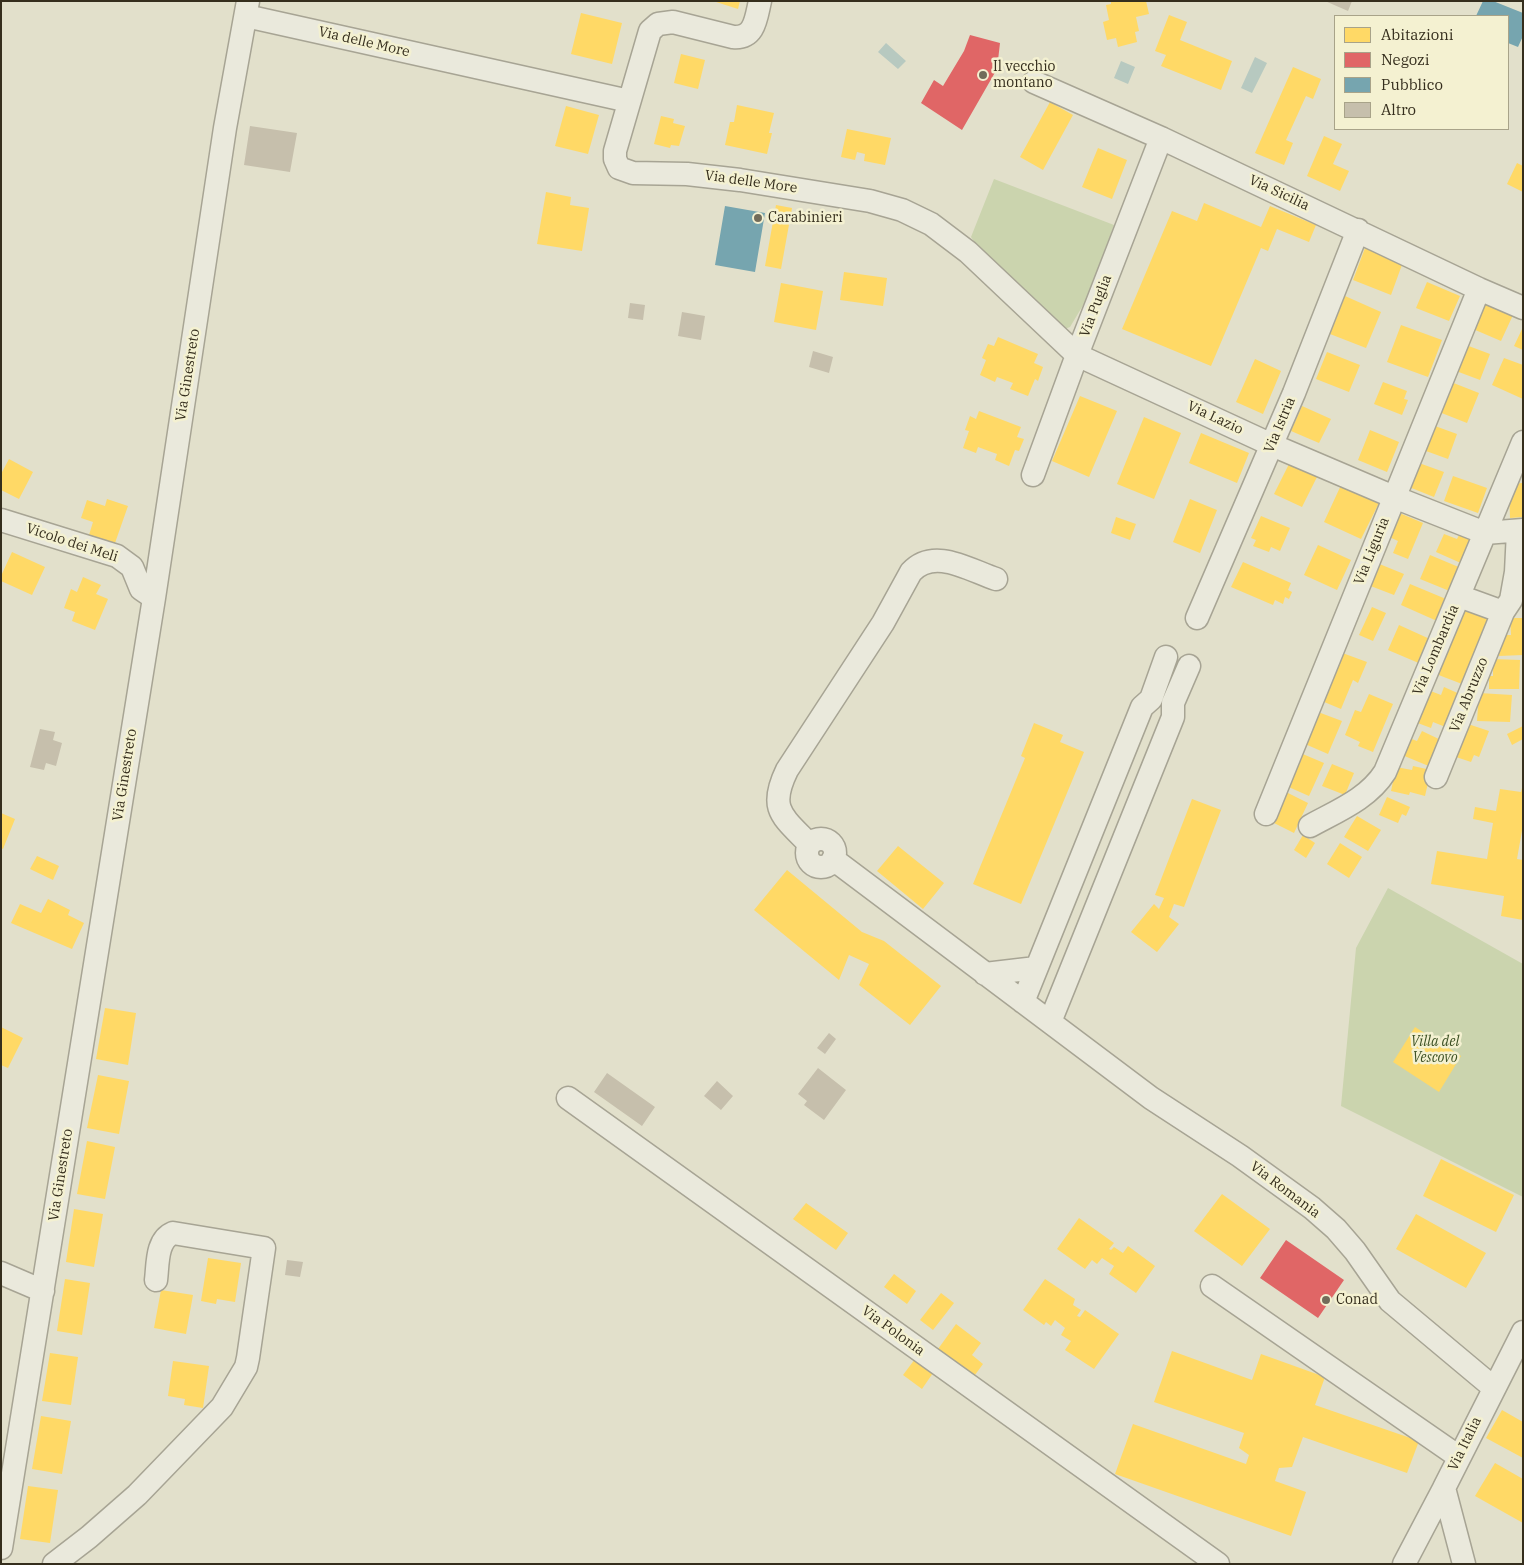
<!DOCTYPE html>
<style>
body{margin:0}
#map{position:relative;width:1524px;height:1565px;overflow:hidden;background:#e2e0cb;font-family:"IBM Plex Serif",serif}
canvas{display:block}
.frame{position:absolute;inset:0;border:2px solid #352e1d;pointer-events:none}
.legend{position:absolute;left:1334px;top:15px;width:175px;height:115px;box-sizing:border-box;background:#f4f1d1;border:1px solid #a8a389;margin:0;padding:6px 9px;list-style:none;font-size:15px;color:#352e1d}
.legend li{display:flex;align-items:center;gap:10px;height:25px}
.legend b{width:25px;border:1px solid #a8a389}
</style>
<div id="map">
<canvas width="1524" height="1565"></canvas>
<div class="frame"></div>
<ul class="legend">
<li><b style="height:14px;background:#ffd966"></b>Abitazioni</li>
<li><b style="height:14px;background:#e06666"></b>Negozi</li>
<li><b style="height:14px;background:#76a5af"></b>Pubblico</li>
<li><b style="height:14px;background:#c6bfac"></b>Altro</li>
</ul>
</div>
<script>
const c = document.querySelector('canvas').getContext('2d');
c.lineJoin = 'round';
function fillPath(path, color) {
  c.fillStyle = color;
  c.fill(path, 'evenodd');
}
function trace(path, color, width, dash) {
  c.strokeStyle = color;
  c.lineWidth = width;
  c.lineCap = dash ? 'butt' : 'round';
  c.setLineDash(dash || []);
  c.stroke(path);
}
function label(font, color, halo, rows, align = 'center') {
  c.font = font + ' "IBM Plex Serif",serif';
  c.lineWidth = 5;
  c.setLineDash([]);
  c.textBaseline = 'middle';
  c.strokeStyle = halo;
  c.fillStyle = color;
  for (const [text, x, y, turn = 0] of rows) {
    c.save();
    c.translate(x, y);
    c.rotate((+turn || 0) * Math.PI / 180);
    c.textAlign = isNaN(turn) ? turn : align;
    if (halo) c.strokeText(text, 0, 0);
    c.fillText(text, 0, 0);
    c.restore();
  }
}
const green = new Path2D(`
 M994,179L1114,225L1088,297L1070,327L1062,330L982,253L971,237Z
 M1388,888L1523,964V1197L1341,1106L1356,948Z`);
const water = new Path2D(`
 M886,43L906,61L898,69L878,52Z
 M1255,57L1267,63L1252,93L1241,88Z
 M1121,61L1135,67L1128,84L1114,78Z`);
const homes = new Path2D(`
 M713,1H740L738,9Z
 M1111,1H1146L1149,14L1136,17L1139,31L1135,32L1137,42L1118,47L1116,38L1107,40L1103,22L1109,20L1106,5L1111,4Z
 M581,13L622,23L612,64L571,54Z
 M1169,15L1187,22L1180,40L1232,61L1221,90L1161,66L1166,55L1155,51Z
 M681,54L705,60L698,89L674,83Z
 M1293,67L1321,79L1313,99L1306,96L1286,140L1293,143L1284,165L1255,153Z
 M1050,102L1073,115L1043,170L1020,157Z
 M737,105L774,113L769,133H772L767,154L725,145L730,122H734Z
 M566,106L599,115L588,154L555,146Z
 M661,116L674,119L673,123L685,126L679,146L671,145L670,148L654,144Z
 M847,129L891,138L885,165L864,161L865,154L857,152L855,160L841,157Z
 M1324,136L1342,144L1333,164L1349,171L1340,191L1307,176Z
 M1098,148L1127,160L1112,199L1082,187Z
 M1517,163L1523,166V192L1507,184Z
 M546,192L571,197L570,205L589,208L582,251L537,244Z
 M1204,203L1261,227L1270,206L1316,225L1309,242L1277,229L1268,251L1261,248L1211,366L1122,329L1172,211L1197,221Z
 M776,205L792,208L781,269L765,266Z
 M1365,248L1403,262L1391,295L1353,280Z
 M844,272L887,278L883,306L840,300Z
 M1427,282L1460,296L1449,321L1416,308Z
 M781,283L823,291L816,330L774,322Z
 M1345,296L1381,312L1366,348L1330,334Z
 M1485,303L1513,315L1501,341L1473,329Z
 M1401,325L1442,340L1428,377L1387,362Z
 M1523,327V350L1514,346Z
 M998,337L1038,354L1034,363L1043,367L1038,381L1035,379L1028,396L1010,389L1013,383L997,377L995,382L980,375L986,360L982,358L988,344L994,346Z
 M1466,345L1490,354L1480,380L1456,371Z
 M1327,352L1360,365L1349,392L1316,379Z
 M1504,358L1523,365V399L1492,385Z
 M1255,359L1281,371L1263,414L1236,402Z
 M1383,382L1407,391L1404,399L1408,400L1402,415L1374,404Z
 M1451,382L1479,393L1467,423L1439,412Z
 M1080,396L1117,411L1089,477L1052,461Z
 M1302,406L1331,419L1319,443L1291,431Z
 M979,411L1021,427L1017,437L1024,439L1019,451L1015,450L1009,466L995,460L997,454L978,447L976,453L963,448L969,431L965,430L970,416L976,419Z
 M1144,417L1181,433L1154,499L1117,484Z
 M1435,426L1457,434L1448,459L1426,451Z
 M1370,430L1399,442L1387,472L1358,460Z
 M1201,433L1249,453L1237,483L1189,463Z
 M9,459L33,472L19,499L1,490V474Z
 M1419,463L1444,472L1434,497L1409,487Z
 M1289,464L1317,477L1302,507L1274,494Z
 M1453,476L1487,488L1478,513L1444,501Z
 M1342,483L1380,501L1361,539L1324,522Z
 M1523,483V517L1510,518L1509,484Z
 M107,499L128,506L115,543L89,535L93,522L81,518L87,500L105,506Z
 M1190,499L1217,510L1200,553L1173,542Z
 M1397,512L1423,523L1408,559L1393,553L1398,541L1387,536Z
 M1261,516L1290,528L1280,551L1271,547L1269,552L1253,546L1256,540L1251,538Z
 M1116,517L1136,524L1130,540L1111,533Z
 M1461,531L1475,537L1463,564L1436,552L1444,534L1457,539Z
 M1318,545L1351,560L1337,590L1304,575Z
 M12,552L45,567L32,595L1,581V576Z
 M1430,555L1461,568L1452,592L1420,579Z
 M1243,562L1291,583L1288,590L1292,592L1289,599L1285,597L1283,604L1275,600L1273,605L1231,587Z
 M1377,563L1404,574L1394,595L1368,585Z
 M83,577L101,585L96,594L108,599L95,630L72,621L75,612L64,608L71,589L77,592Z
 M1410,584L1446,599L1437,621L1401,605Z
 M1372,607L1386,613L1373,641L1359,635Z
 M1462,608L1488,618L1462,684L1436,674Z
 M1510,618H1523V655L1499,656V635H1511Z
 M1399,625L1432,640L1421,664L1388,650Z
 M1337,651L1367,662L1358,683L1353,680L1341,709L1317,699Z
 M1493,659L1520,660L1519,689H1489V676H1493Z
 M1444,687L1462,695L1448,728L1433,722L1431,728L1415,722L1428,690L1441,695Z
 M1479,693L1512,695L1510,722L1477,721Z
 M1369,694L1393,704L1373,752L1358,746L1360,742L1345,735L1355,710L1361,712Z
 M1318,712L1342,721L1328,754L1305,744Z
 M1034,723L1063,735L1060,742L1084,752L1021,904L973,884L1025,758L1021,756Z
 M1468,724L1489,731L1479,757L1474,755L1471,762L1456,757Z
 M1523,726V739L1512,745L1507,734Z
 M1422,731L1443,741L1431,767L1402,755L1409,738L1417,741Z
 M1298,752L1324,763L1309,796L1284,785Z
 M1332,764L1354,773L1345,795L1322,786Z
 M1413,766L1431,770L1425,796L1410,792L1409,795L1391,791L1396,767L1412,770Z
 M1522,788L1523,825L1517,859L1523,860V920L1501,916L1504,896L1431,884L1437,851L1487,859L1493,823L1473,819L1475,807L1496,811L1500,789L1521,792Z
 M1284,791L1308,803L1294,833L1270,821Z
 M1387,797L1410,807L1406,816L1402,814L1398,823L1379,815Z
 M1192,799L1221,810L1184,907L1174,904L1169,917L1179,924L1157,952L1131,932L1154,904L1159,909L1164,898L1155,895Z
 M1,813L15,819L3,849L1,848Z
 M1357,816L1381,830L1368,851L1344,837Z
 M1303,835L1315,843L1306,858L1294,850Z
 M1340,843L1362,857L1349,878L1327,864Z
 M898,846L944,883L923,909L877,871Z
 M37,856L59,866L53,880L30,869Z
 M787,870L862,932L884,941L941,986L910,1025L859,985L869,964L849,955L839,980L754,910Z
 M48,899L70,910L68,915L84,923L72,949L11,923L20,904L41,913Z
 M105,1008L136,1013L128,1065L96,1059Z
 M1,1027L23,1038L8,1068L1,1065Z
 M1415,1027L1461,1056L1439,1092L1393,1062Z
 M98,1075L129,1081L119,1134L87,1128Z
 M87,1141L115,1147L105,1199L77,1194Z
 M1441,1159L1514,1195L1496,1232L1423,1196Z
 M1222,1194L1270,1229L1242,1266L1194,1231Z
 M806,1203L848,1233L836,1250L793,1219Z
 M74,1209L103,1214L94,1267L66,1262Z
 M1416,1214L1486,1253L1466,1288L1396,1249Z
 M1079,1218L1114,1243L1109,1249L1111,1250L1114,1247L1123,1253L1128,1246L1155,1266L1136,1293L1109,1274L1114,1266L1102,1258L1097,1264L1092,1260L1085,1269L1057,1249Z
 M208,1258L241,1263L235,1302L217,1299L216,1304L201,1301Z
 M894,1274L916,1291L907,1304L884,1287Z
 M65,1279L90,1283L82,1335L57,1331Z
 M1045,1279L1075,1299L1073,1305L1081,1310L1077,1316L1080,1317L1085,1310L1119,1334L1094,1369L1065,1350L1071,1341L1061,1335L1065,1328L1055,1320L1051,1326L1046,1322L1044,1325L1023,1310Z
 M161,1290L193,1295L186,1334L154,1328Z
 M941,1293L954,1303L933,1330L920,1320Z
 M956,1324L981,1343L972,1355L983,1364L972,1379L933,1356Z
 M1172,1351L1252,1380L1261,1354L1325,1377L1315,1405L1419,1441L1407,1473L1303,1437L1292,1467L1279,1468L1275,1481L1306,1492L1291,1536L1115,1474L1133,1424L1246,1464L1249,1455L1239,1448L1244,1433L1154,1402Z
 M50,1353L78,1357L71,1405L42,1401Z
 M915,1359L933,1373L922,1389L903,1375Z
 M173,1361L209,1366L203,1408L184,1405L185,1399L168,1396Z
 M1502,1410L1523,1422V1458L1486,1438Z
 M41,1416L71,1421L62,1474L32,1469Z
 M1495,1463L1523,1479V1523L1475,1496Z
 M28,1486L58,1490L50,1543L20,1539Z`);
const shops = new Path2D(`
 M970,35L1000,43L997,69L962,130L921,103L934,80L943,86L964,51Z
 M1286,1240L1344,1280L1318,1318L1260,1278Z`);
const public = new Path2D(`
 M1483,1H1493L1523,13V36L1518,47L1508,43V16H1476Z
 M725,206L765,213L755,272L715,265Z`);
const building = new Path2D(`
 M1325,1H1352L1348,11Z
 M250,126L297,133L290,172L244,165Z
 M630,303L645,305L643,320L628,318Z
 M682,312L705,316L701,340L678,336Z
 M813,351L833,357L829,373L809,367Z
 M40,729L55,732L53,740L62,743L56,766L46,763L44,770L30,767Z
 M829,1033L836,1039L825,1054L817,1048Z
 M818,1068L846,1090L824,1120L804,1105L807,1101L798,1094Z
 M607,1073L655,1107L642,1126L594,1092Z
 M717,1081L733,1096L721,1110L704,1096Z
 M287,1260L303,1262L300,1277L285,1275Z`);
const minor = new Path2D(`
 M760,1C756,18 755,39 733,37L673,22L658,24L650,31L615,151V159L619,168L633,173L687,174L740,180L870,201L902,210L931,224L968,252L1077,355L1272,445L1394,497L1485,533L1523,530
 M246,16L629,101
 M1034,82L1161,138L1479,289L1523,308
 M1033,475L1077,355L1161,138
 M1,520L117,556L132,567L141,589L154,598
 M1459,596L1503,612L1511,600L1516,572L1518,531
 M1197,618L1294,393L1358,230
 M1436,777L1503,612
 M1266,814L1479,289
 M1310,826C1337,811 1368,799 1385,772L1523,442
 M807 853a14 14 0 1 1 28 0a14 14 0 1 1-28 0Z
 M809,844C782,816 768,809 787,770L883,623L911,572C934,547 969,570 996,579
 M833,859L1151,1098L1240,1156L1312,1208L1336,1229L1355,1251L1390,1301L1494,1388
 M985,974L1036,968
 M1023,1002L1142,707L1151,699L1166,657
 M1050,1022L1173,717V703L1189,666
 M568,1098L1218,1564
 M1,1273L43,1291
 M1212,1286L1459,1457
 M1,1548L154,598L225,128L248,1
 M54,1564L89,1537L137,1495L222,1407L246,1367L248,1358L264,1248L173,1233C156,1240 158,1265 156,1280
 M1404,1564L1444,1488
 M1464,1564L1444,1488L1523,1332`);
const markers = [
 [983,75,5,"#726c5a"],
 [758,218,5,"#726c5a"],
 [1326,1300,5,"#726c5a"]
];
const streetNames = [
 ["Via delle More",364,42,13],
 ["Via delle More",751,182,8],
 ["Via Sicilia",1279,193,25],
 ["Via Puglia",1096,306,-69],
 ["Via Ginestreto",188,375,-81],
 ["Via Lazio",1215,418,25],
 ["Via Istria",1280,425,-67],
 ["Vicolo dei Meli",72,543,18],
 ["Via Liguria",1372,551,-68],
 ["Via Lombardia",1436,650,-67],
 ["Via Abruzzo",1469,695,-68],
 ["Via Ginestreto",125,775,-81],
 ["Via Ginestreto",61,1175,-81],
 ["Via Romania",1285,1190,37],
 ["Via Polonia",893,1331,36],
 ["Via Italia",1465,1444,-64]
];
const poiNames = [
 ["Il vecchio",993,67],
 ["montano",993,83],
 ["Carabinieri",768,218],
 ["Conad",1336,1300]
];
const parkNames = [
 ["Villa del",1435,1042],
 ["Vescovo",1435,1058]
];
fillPath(green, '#cbd4ae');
fillPath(water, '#b7c9c0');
fillPath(homes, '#ffd966');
fillPath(shops, '#e06666');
fillPath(public, '#76a5af');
fillPath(building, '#c6bfac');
trace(minor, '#a7a494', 25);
trace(minor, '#eae9dc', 22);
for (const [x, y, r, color] of markers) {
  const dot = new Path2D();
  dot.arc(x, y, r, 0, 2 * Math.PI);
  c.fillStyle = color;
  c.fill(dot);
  trace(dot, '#f4f1d1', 2);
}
label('14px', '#352e1d', '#f4f1d1', streetNames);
label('14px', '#352e1d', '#f4f1d1', poiNames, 'left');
label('italic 14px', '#3d5124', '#f4f1d1', parkNames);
</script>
